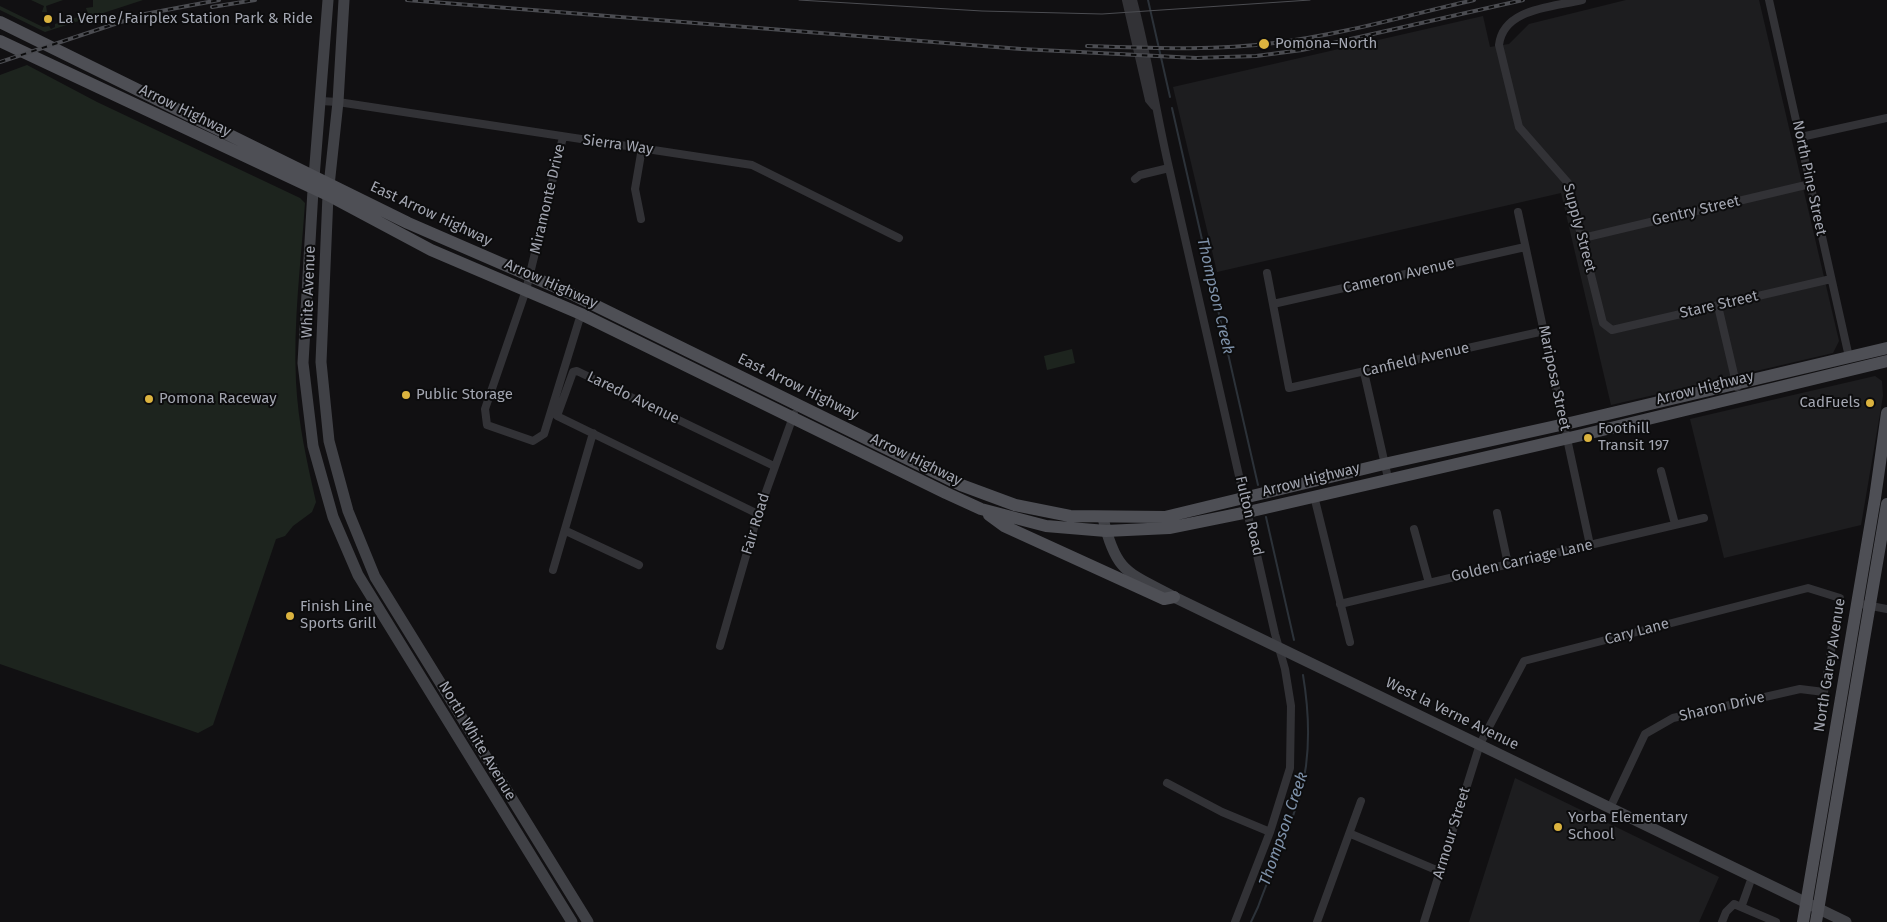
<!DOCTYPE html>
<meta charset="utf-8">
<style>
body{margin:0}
canvas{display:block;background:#111012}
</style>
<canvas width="1887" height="922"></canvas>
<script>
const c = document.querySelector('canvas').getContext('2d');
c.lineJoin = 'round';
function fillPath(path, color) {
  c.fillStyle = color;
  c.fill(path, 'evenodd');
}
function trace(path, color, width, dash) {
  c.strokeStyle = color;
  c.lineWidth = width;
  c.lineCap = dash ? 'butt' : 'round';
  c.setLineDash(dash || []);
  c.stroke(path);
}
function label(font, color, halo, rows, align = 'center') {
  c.font = font + ' "Fira Sans",sans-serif';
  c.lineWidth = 4;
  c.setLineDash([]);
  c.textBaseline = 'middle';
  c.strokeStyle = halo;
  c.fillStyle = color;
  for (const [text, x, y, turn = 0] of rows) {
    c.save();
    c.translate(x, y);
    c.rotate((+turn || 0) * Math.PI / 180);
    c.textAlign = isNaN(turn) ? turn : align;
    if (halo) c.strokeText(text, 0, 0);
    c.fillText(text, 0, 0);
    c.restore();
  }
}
const built = new Path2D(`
 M1626,0H1759L1839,341L1833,353L1611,405L1561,193L1217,272L1173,87L1483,16L1490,47L1509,44L1529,24Z
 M1875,376L1882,381L1883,396L1861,525L1724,558L1690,419Z
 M1515,778L1719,877L1699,922H1469Z`);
const green = new Path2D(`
 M31,0H63L46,6L47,12H42L44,6Z
 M93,0H143L45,32L0,10V6L43,27L49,26L51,29L55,27V24L88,14L86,8L93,7Z
 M27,65L97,102L300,198L305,203C301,262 293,323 296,382C298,423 307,462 316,502L312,512L293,526L285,536L276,539L213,725L198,733L0,664V75Z
 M1072,349L1075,363L1047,370L1044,356Z`);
const stream = new Path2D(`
 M1148,0L1170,97
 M1172,108L1258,485
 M1266,517L1294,640
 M1251,922L1258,907C1273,865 1300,809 1306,766C1310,735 1308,705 1303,675`);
const minor = new Path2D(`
 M1126,0L1149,100L1154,106
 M1133,0C1148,56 1156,112 1169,168L1275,634L1285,669L1291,706L1290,768L1270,832L1235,922
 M1582,0C1553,7 1503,8 1499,45L1519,127L1568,183L1603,323L1612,330L1831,279
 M1769,0L1849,357
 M321,101L338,102L752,165L899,238
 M563,137L526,290L485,409L487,425L533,441L544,434L581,314
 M1801,137L1887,118
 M1135,179L1140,175L1169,168
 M1518,212L1590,545
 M641,219L635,189L642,148
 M1583,238L1810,184
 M1267,273L1289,388L1544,331
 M1273,304L1525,247
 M1718,306L1737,387
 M1364,372L1388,478
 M1661,471L1675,524
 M1314,496L1350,642
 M1497,513L1508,564
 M758,514L557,416L573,372L577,371L774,466
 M1414,529L1429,583
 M566,531L639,565
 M553,570L593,433
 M1856,603L1887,609
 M1340,604L1704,518
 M720,646L758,514L794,414
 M1167,783L1222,812L1270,832
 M1351,834L1441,872
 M1742,905L1752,877
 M1317,922L1361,801
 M1424,922L1480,744L1524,661L1808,588L1840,598L1824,692L1800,689L1673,718L1645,734L1610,808
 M1722,922L1726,912L1734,904L1776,922`);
const secondary = new Path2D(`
 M328,0L313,190L303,363L313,446L333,517L358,575L572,922
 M344,0L338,102L328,195L321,362L329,441L348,511L375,577L588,922
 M1103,518C1116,573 1127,572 1174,597L1846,922`);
const primary = new Path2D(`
 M0,22L408,223L574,295L961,485L1015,505L1070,516L1165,517L1384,464L1574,422L1887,348
 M0,41L328,195L431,250L581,314L946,493L981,509L1046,526L1106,531L1169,528L1248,512L1582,435L1887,361
 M989,515L1004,526L1164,599L1174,597
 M1803,922L1875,498L1887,413
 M1816,922L1887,504`);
const tram = new Path2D(`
 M799,0L982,11L1102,14L1310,0`);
const rail = new Path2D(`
 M407,0L1021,49L1196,58L1256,56L1302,50L1523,0
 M212,7L255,0
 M1087,46C1150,48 1212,51 1274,43C1341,35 1408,15 1474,0
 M0,62L145,14L219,0`);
const markers = [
 [48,19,5,"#dbb33f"],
 [1264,44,6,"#dbb33f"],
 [406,395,5,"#dbb33f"],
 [149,399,5,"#dbb33f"],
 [1870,403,5,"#dbb33f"],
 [1588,438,5,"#dbb33f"],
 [290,616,5,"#dbb33f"],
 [1558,827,5,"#dbb33f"]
];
const poiNames = [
 ["La Verne/Fairplex Station Park & Ride",58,19],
 ["Pomona–North",1275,44],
 ["Public Storage",416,395],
 ["Pomona Raceway",159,399],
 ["CadFuels",1860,403,"right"],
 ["Foothill",1598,429],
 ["Transit 197",1598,446],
 ["Finish Line",300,607],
 ["Sports Grill",300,624],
 ["Yorba Elementary",1568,818],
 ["School",1568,835]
];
const streetNames = [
 ["Arrow Highway",185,111,26],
 ["Sierra Way",618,145,8],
 ["North Pine Street",1809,178,78],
 ["Miramonte Drive",548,199,-77],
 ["Gentry Street",1696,211,-13],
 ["East Arrow Highway",431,214,25],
 ["Supply Street",1579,228,75],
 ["Cameron Avenue",1399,276,-13],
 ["Arrow Highway",551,284,24],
 ["White Avenue",309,292,-88],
 ["Stare Street",1719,305,-13],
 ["Canfield Avenue",1416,360,-13],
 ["Mariposa Street",1554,378,78],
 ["East Arrow Highway",798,387,26],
 ["Arrow Highway",1705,388,-14],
 ["Laredo Avenue",633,398,26],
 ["Arrow Highway",916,460,26],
 ["Arrow Highway",1311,480,-14],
 ["Fulton Road",1249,516,77],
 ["Fair Road",756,524,-73],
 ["Golden Carriage Lane",1522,561,-13],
 ["Cary Lane",1637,632,-15],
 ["North Garey Avenue",1830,665,-81],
 ["Sharon Drive",1722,707,-13],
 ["West la Verne Avenue",1452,714,26],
 ["North White Avenue",477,741,59],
 ["Armour Street",1452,833,-73]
];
const waterNames = [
 ["Thompson Creek",1215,296,77],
 ["Thompson Creek",1284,829,-71]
];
fillPath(built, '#1d1d1f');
fillPath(green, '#1d241e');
trace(stream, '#2c3239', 2);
trace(minor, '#323236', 8);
trace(secondary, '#404146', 11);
trace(primary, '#4e4f55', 12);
trace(tram, '#4b4c51', 1);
trace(rail, '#4b4c51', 4);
trace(rail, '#0c0c0d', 2, [5.5]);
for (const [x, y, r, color] of markers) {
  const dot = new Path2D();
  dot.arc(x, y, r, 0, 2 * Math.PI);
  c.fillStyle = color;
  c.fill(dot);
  trace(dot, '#0c0c0d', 2);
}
label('15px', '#a3a6b1', '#0c0c0d', poiNames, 'left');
label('15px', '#a3a6b1', '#0c0c0d', streetNames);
label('italic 16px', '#7e91a9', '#0c0c0d', waterNames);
</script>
